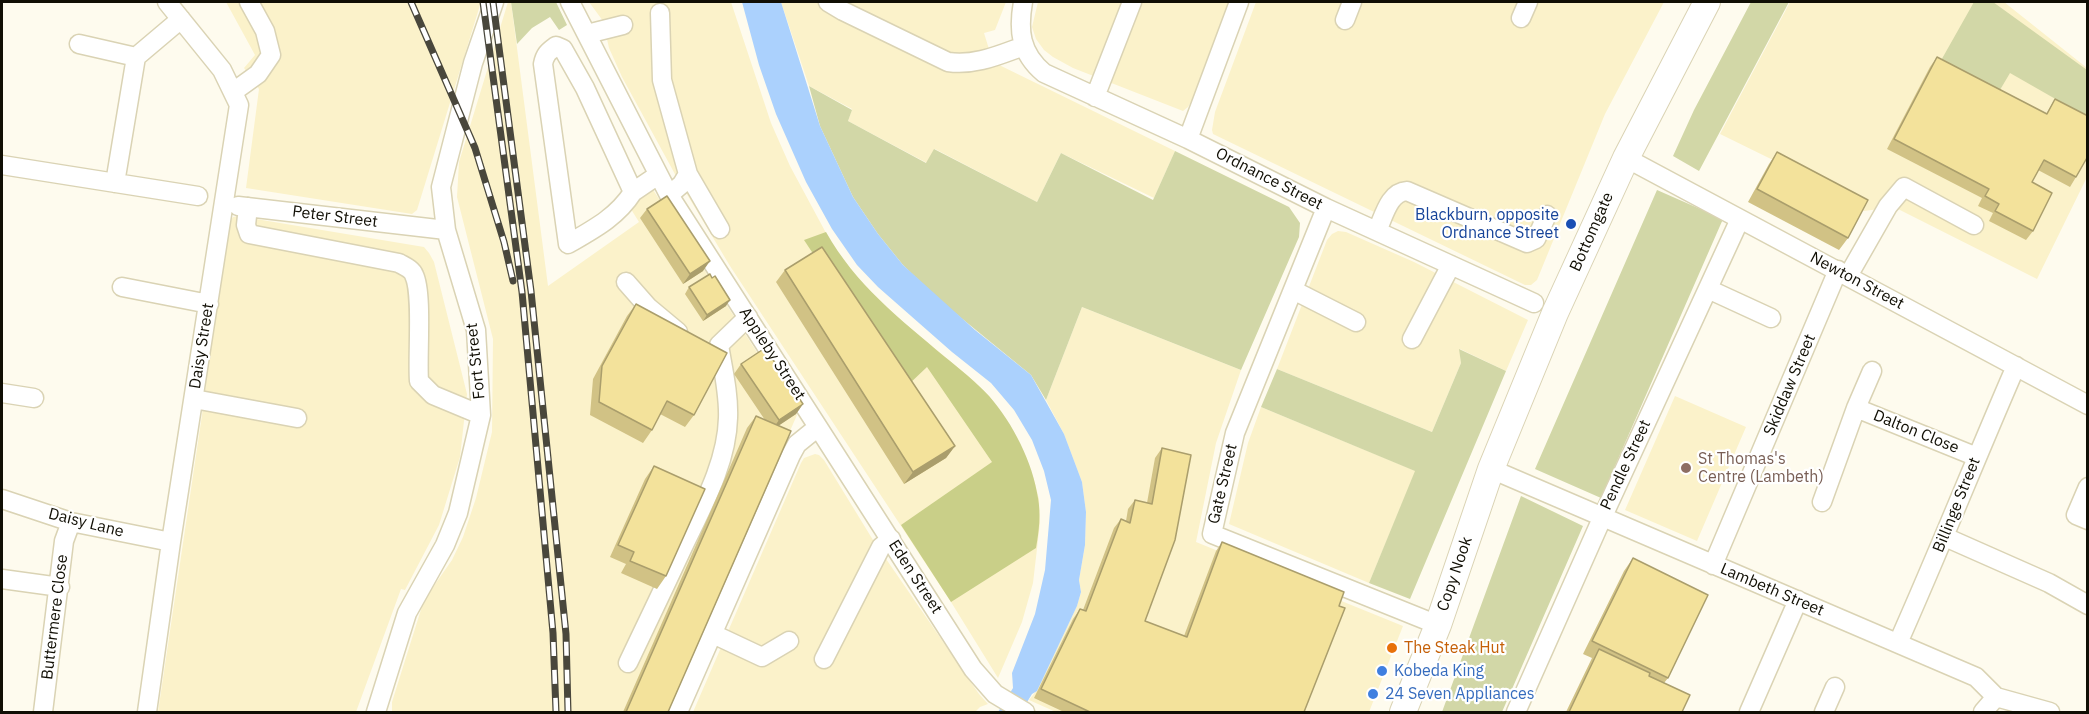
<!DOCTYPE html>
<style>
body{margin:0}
#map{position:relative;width:2089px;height:714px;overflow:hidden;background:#fefbee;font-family:"IBM Plex Sans",sans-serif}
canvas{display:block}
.frame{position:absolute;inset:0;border:3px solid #100e04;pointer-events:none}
</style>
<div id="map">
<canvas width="2089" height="714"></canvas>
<div class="frame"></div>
</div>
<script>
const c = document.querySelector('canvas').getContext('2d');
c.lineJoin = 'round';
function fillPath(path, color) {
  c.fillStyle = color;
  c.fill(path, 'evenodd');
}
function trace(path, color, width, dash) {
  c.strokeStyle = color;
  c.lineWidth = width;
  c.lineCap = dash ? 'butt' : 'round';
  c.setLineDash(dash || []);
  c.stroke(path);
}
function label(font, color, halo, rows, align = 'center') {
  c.font = font + ' "IBM Plex Sans",sans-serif';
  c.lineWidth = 4.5;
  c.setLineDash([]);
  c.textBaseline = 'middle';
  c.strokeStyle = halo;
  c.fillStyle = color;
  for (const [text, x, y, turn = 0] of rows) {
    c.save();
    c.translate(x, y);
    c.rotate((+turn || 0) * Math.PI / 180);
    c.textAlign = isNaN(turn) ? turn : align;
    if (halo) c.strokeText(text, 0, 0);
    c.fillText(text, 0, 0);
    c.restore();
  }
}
const built = new Path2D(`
 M226,2H481L417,210L412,214L246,188L259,89L244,68L255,55Z
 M508,2H511L548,286L639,222L629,206L652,188L797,415L666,712H392V702L424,600L452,560L463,537L476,498L492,432L493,339L457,197L459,162Z
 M589,2H731L771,123L790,166L833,246L860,281L896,316L974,381L990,397L1009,425L1026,457L1034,480L1039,499L1040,523L1033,583L1022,622L998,678L951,602L730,266L676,176L622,77L609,48L603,21Z
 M781,2H1006L995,30L984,33L993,62L1175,151L1154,198L1061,153L1037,202L935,149L927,163L848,121L852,109L809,86Z
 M1038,2H1229L1194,97L1188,107L1183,111L1073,68L1053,57L1044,50L1036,39L1032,27Z
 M1256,2H1664L1605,114L1537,280L1531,285H1525L1213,134L1212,130L1215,112Z
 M1790,2H2004L2087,68V177L2037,279L1894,207L1864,211L1773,160L1720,134Z
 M238,216L424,247L429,253L434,262L467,394L460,457L439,525L405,590L401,589L356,712H158L202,415L225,229L233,217Z
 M1338,231L1346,232L1414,262L1528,320L1506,371L1460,349L1461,363L1432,432L1277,369L1327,240L1332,234Z
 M1082,307L1241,370L1216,443L1196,542L1403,626L1369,712H1056L1029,700L1037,690L1077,606L1081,592L1079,580L1085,545L1086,512L1082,482L1064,434L1046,400Z
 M1675,396L1746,427L1697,541L1625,510Z
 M1261,407L1416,471L1369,583L1229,524L1248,443Z
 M815,454L819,455L824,460L873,540L979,694L988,704L980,707L975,712H693L801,463L804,458Z`);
const green = new Path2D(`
 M511,2H556L567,25L559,30L550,17L532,28L517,44Z
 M1751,2H1789L1699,171L1673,156L1694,110Z
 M1974,2H1993L2087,70V117L2010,73L1997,95L1939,64Z
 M809,86L852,110L848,121L926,163L934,149L1037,202L1061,153L1153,200L1175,151L1289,207L1300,223L1299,237L1241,370L1082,307L1046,400L1031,375L938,299L903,265L878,234L853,197L820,126Z
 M1657,190L1723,219L1601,498L1535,469Z
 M1459,349L1506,371L1410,599L1369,583L1415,471L1261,407L1277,369L1432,432L1461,363Z
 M1521,496L1583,526L1502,712H1442Z`);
const forest = new Path2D(`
 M826,232C855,284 900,319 945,357C960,369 976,382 989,396C1013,423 1033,463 1038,498C1041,515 1039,531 1036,548L951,602L901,525L992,462L927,367L908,385L893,374L804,240Z`);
const water = new Path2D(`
 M742,2H781L820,126L853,197L878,234L903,265L975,330L1031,375L1064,434L1082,482L1086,512L1085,545L1079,580L1081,592L1077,606L1037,691L1032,694L1021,712H998L1013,688L1012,673L1035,614L1045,570L1051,500L1044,471L1032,440L1014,410L991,383L952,352L878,287L857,265L832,229L806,182L776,114L759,65Z`);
const minor = new Path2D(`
 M570,2L669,195L818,427L797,444L791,455L678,712
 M828,2L843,11L948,62C975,66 999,55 1024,46
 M1023,2C1018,30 1020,53 1044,73L1188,139L1326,208L1534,303
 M660,13L662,80L688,174L682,184L669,195
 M1521,18L1528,2
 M1345,20L1352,2
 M587,34L623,25
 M79,44L136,57
 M233,92L258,74L271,55L265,31L249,2
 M1095,97L1132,2
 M1188,139L1239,2
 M1626,158L2088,405
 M2,165L198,196
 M688,174L720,229
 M115,183L136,57L181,19
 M633,192C617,217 594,229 568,244L543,64C545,54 548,52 556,46L563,49L585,88L633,192L658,175
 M238,206L446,230
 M248,207L246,225L249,234L399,263C404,266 412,269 414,275C423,293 417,357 419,381L433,395L481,415
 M1326,208L1235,433L1212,534L1438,625
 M1377,231C1384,216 1389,192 1407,191L1527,243L1536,239L1547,215
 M1848,276L1888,206L1904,187L1974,225
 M626,282L648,307L678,332
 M122,287L209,304
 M1708,289L1771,318
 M1293,290L1356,322
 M1412,339L1451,265
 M2,393L34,398
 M194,399L297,418
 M1856,408L1977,457
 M818,427L973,669L995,694L1025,712
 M1491,469L1976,677L1996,697L2050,712
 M2088,487L2076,515L2088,520
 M2,499L71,522L171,542
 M1822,502L1856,408L1872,371
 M1945,537L2049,583L2088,605
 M1713,565L1838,270
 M2,579L60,587
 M713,634L762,657L789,641
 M1898,643C1939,551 1976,458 2016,366
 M824,659L881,547L891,539
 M628,663C646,625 665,586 683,547C702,507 727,463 728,418C729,394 723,369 719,345L748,317
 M43,712L64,541L71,522
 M147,712L171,542L239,105L222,70L167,2
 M376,712L407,613L445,545L458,513L481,415L476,330L446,230L441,187L473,63L494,2
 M1516,712L1603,516L1740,219
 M1749,712L1798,600
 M1824,712L1835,687
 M1983,712L1996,697`);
const highway = new Path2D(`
 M1403,712L1438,625L1491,469L1555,313L1626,158L1707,2`);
const rail = new Path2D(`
 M411,2L475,148L504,242L513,281
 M483,2L522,292L553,633L556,712
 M493,2L531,291L566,634L568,712`);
const wall = new Path2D(`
 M1937,57L2046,114L2055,99L2076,177L2070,187L2038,170L2032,182L2033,231L2026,240L1989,221L1993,213L1978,206L1982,198L1887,149L1930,67Z
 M1777,152L1848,238L1839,250L1748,202L1769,164Z
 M647,209L703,271L683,284L640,218Z
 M785,270L955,446L946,458L904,484L776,282Z
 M689,287L726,306L703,321L685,294Z
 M636,304L694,415L685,427L660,414L652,430L643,443L590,415L593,379L627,316Z
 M741,364L803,404L796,414L778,426L668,712H623L747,428L756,416L765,420L734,374Z
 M1162,448L1145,621L1184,636L1216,551L1222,542L1339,606L1304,712H1064L1034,698L1073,619L1080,609L1083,610L1114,528L1121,519L1126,521L1128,509L1135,500L1147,503L1155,458Z
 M654,466L666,576L657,589L621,573L626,564L610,557L645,479Z
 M1633,558L1668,678L1664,683L1682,712H1566L1592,658L1583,654L1624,571Z`);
const shadedWall = new Path2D(`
 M710,261L703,271L683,284L690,274Z
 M730,300L726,306L703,321L707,315Z
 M803,404L796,414L772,430L779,420Z
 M955,446L946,458L904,484L913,472Z`);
const building = new Path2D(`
 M1937,57L2047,114L2055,99L2088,116V156L2076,177L2044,160L2032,182L2052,193L2033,231L1995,211L1999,204L1985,196L1989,189L1894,139Z
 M1777,152L1868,200L1848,238L1757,189Z
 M667,196L710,261L690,274L647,209Z
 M822,247L955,446L913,472L785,270Z
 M710,274L712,278L715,276L730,300L707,315L689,287Z
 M636,304L727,353L694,415L667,401L652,430L599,402L602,366Z
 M765,348L803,404L779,420L741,364Z
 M756,416L791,431L668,712H626Z
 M1162,448L1191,455L1175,540L1145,621L1187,637L1222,542L1344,592L1339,606L1345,608L1304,712H1090L1041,689L1080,609L1086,611L1121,519L1130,523L1135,500L1152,504Z
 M654,466L705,489L666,576L630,561L634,552L618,545Z
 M1633,558L1708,595L1668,678L1592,641Z
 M1599,649L1650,673L1649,676L1690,695L1682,712H1569Z`);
const markers = [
 [1571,224,6,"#1a4fb4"],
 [1686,468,6,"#8d6e63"],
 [1392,648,6,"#e8710a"],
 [1382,671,6,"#3f7fe0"],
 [1373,694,6,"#3f7fe0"]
];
const streetNames = [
 ["Ordnance Street",1269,179,27],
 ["Peter Street",335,217,7],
 ["Bottomgate",1592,232,-66],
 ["Newton Street",1857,281,28],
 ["Daisy Street",202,346,-81],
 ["Appleby Street",772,354,57],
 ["Fort Street",476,361,-96],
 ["Skiddaw Street",1790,385,-67],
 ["Dalton Close",1916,432,22],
 ["Pendle Street",1626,465,-65],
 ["Gate Street",1223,484,-77],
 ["Billinge Street",1957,505,-68],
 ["Daisy Lane",86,523,14],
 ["Copy Nook",1455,574,-71],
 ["Eden Street",915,577,57],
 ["Lambeth Street",1772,590,23],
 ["Buttermere Close",55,617,-83]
];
const transitNames = [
 ["Blackburn, opposite",1559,215],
 ["Ordnance Street",1559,233]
];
const educationNames = [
 ["St Thomas's",1698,459],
 ["Centre (Lambeth)",1698,477]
];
const foodNames = [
 ["The Steak Hut",1404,648]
];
const shopNames = [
 ["Kobeda King",1394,671],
 ["24 Seven Appliances",1385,694]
];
fillPath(built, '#fbf2ca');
fillPath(green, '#d2d7a7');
fillPath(forest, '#c9cf88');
fillPath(water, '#abd1fd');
trace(minor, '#dad3b4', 21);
trace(highway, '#dad3b4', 28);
trace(minor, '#fff', 18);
trace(highway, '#fff', 26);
trace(rail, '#49473c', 7);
trace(rail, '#fff', 4.5, [14]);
fillPath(wall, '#d1c285');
fillPath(shadedWall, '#aa9e6c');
fillPath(building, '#f3e29b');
trace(building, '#aa9e6c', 1.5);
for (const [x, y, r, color] of markers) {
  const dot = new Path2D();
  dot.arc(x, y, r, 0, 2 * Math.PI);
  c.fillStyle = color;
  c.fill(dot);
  trace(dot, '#fff', 2);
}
label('16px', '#100e04', '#fff', streetNames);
label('16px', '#164399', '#fff', transitNames, 'right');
label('16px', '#785e54', '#fff', educationNames, 'left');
label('16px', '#c56008', '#fff', foodNames, 'left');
label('16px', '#366cbe', '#fff', shopNames, 'left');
</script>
